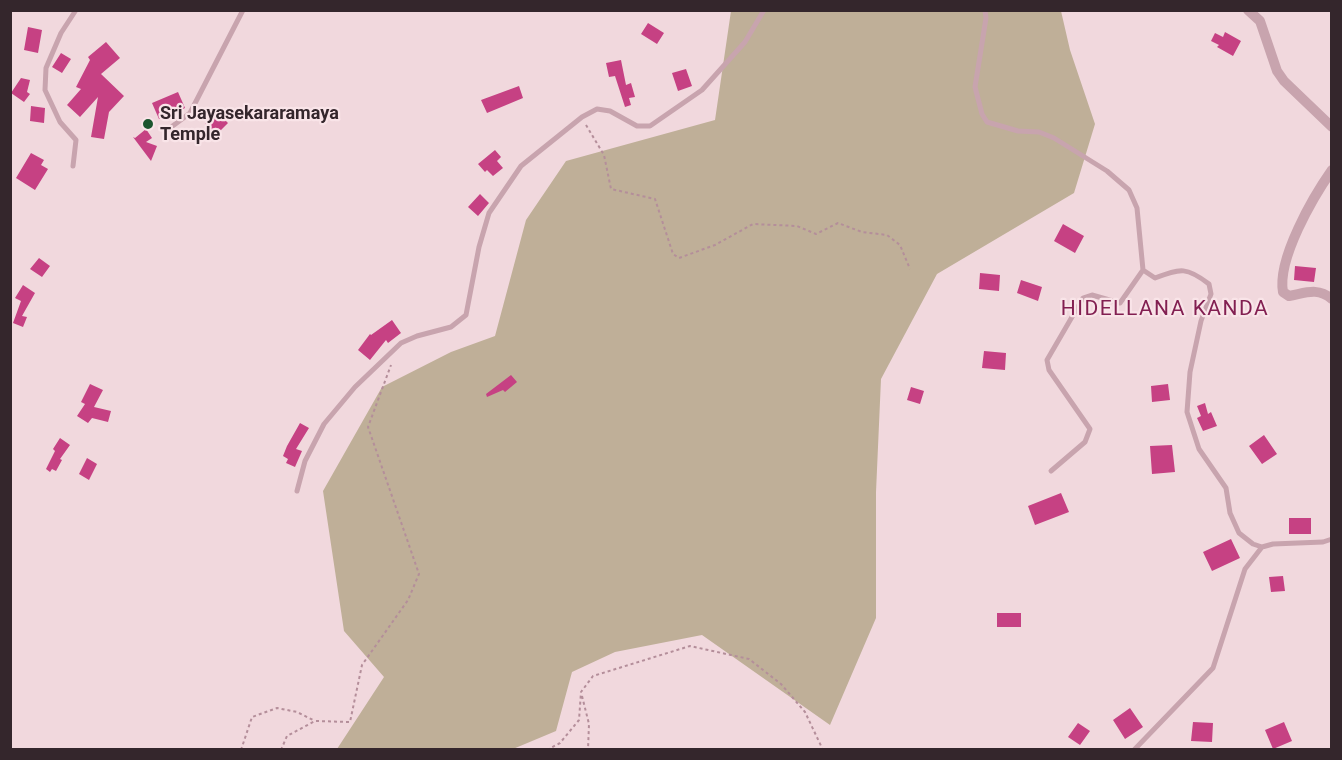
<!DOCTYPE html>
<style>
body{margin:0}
#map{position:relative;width:1342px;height:760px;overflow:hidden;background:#f1d8dd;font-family:Roboto,sans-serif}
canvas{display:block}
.frame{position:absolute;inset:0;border:12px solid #34262c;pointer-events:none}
</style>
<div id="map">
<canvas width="1342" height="760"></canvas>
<div class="frame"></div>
</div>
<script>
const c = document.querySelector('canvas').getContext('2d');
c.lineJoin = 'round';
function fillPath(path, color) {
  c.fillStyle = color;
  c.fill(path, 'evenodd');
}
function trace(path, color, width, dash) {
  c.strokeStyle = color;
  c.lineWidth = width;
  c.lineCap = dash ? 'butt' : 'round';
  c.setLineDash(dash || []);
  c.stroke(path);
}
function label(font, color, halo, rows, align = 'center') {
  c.font = font + ' Roboto,sans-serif';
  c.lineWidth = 4.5;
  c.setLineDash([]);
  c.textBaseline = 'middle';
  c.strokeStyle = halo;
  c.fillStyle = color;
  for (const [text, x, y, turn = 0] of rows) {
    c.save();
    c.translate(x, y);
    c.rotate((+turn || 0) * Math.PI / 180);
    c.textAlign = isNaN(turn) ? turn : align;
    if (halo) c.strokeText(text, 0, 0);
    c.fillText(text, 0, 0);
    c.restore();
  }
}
const green = new Path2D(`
 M731,11H1061L1070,50L1095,124L1074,193L937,274L881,379L876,492V618L830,725L702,635L615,652L572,672L556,731L513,749H337L384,677L344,631L323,491L382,387L451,352L495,336L526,220L566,161L715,120Z`);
const building = new Path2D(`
 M648,23L664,33L657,44L641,34Z
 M28,27L42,30L38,53L24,50Z
 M1225,32L1241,41L1233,56L1217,47L1219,45L1211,41L1215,33L1223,37Z
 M106,42L120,58L101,74L124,96L109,112L104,139L91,137L98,97L80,117L67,105L81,89L76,87L90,60L88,57Z
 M61,53L71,59L62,73L52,67Z
 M621,60L626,85L631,83L635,97L629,98L631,105L625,107L615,76L609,77L606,63Z
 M686,69L692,86L678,91L672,73Z
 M21,78L30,80L27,92L30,94L24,102L11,93Z
 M519,86L523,98L487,113L481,100Z
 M178,92L185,108L159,119L152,103Z
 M31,106L45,108L44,123L30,121Z
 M217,112L228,123L216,135L205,124Z
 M146,129L152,138L146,142L157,146L151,161L133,137L135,138Z
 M495,150L501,157L497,161L503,168L493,176L487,170L485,172L478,164Z
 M31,153L44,160L41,165L48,169L35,190L16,178Z
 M480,194L489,203L478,216L468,207Z
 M1063,224L1084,236L1075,253L1054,241Z
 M39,258L50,266L42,277L30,269Z
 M1295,266L1316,268L1314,282L1294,280Z
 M980,273L1000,275L999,291L979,289Z
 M1021,280L1042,287L1038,301L1017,293Z
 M23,285L35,293L22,316L27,317L23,327L13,323L21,301L15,298Z
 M392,320L401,333L388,343L386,340L370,360L358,350L370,334L371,335Z
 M984,351L1006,353L1005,370L982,368Z
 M511,375L517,382L505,392L503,390L487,397L486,394Z
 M90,384L103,390L94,407L111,411L108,422L92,418L88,423L77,416L85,404L81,402Z
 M1168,384L1170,400L1152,402L1151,386Z
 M911,387L924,391L920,404L907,400Z
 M1205,403L1208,414L1211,412L1217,426L1203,431L1197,418L1201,416L1197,406Z
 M300,423L309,428L296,449L302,451L295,467L286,463L288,459L283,456L287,446Z
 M1264,435L1277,454L1262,464L1249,446Z
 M60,438L70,445L60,459L62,460L56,471L52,469L50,472L46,469L55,451L53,449Z
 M1172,445L1175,472L1152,474L1150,446Z
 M87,458L97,464L89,480L79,474Z
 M1061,493L1069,512L1035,525L1028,506Z
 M1289,518H1311V534H1289Z
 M1231,539L1240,558L1212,571L1203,552Z
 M1283,576L1285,591L1271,592L1269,577Z
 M997,613H1021V627H997Z
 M1130,708L1143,727L1125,739L1113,720Z
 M1193,722L1213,723L1212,742L1191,741Z
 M1284,722L1292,741L1273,749L1265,730Z
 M1078,723L1090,731L1080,745L1068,737Z`);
const path = new Path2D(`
 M586,125L604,155L611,189L655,199L673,254L679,258L715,245L753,224L797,226L816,234L838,223L862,232L887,235L900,245L910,269
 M582,696L589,724L588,750
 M241,750L252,717L277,708L297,712L315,721
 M281,750L287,736L315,721L350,722L362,665L408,600L419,574L368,427L391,365
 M547,750L560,743L579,720L581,692L593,676L690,646L749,659L781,684L805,712L823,750`);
const lane = new Path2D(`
 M985,10L986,18L975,87L982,114L987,122L1018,131L1039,132L1054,138L1107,171L1129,190L1137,208L1143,270L1155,278C1181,268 1187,267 1209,284L1211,294L1201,321L1190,372L1187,412L1199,449L1226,488L1230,513L1239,533L1253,544L1262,547
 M166,131L190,113L243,10
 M73,166L76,140L60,122L45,90L46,68L61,33L76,10
 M1051,471L1085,442L1090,429L1049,370L1047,360L1083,298L1092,295L1120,303L1143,270
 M297,491L305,461L324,424L355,387L401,343L417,336L451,327L466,315L479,247L489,213L521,166L582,117L597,109L610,111L637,126H650L702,90L745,42L764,10
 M1134,750L1213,668L1245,569L1262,547L1273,544L1323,542L1332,539`);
const street = new Path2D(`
 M1248,10L1260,21L1277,71L1284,81L1332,127
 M1332,170C1313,197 1277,259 1283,292L1289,296C1306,293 1317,287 1332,299`);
const markers = [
 [148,124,6,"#1c552e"]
];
const poiNames = [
 ["Sri Jayasekararamaya",160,114],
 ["Temple",160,135]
];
const quarterNames = [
 ["HIDELLANA KANDA",1165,310]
];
fillPath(green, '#bfaf98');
fillPath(building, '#c64183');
trace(path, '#b48e9a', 2, [3, 3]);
trace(lane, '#c8a4ae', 5);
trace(street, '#c8a4ae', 10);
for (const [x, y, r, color] of markers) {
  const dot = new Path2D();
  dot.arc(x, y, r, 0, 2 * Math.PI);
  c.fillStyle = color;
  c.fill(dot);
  trace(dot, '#f9e4e8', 2);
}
label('bold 18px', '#34262c', '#f9e4e8', poiNames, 'left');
c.letterSpacing = '1.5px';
label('21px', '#821f51', '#f9e4e8', quarterNames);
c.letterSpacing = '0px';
</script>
